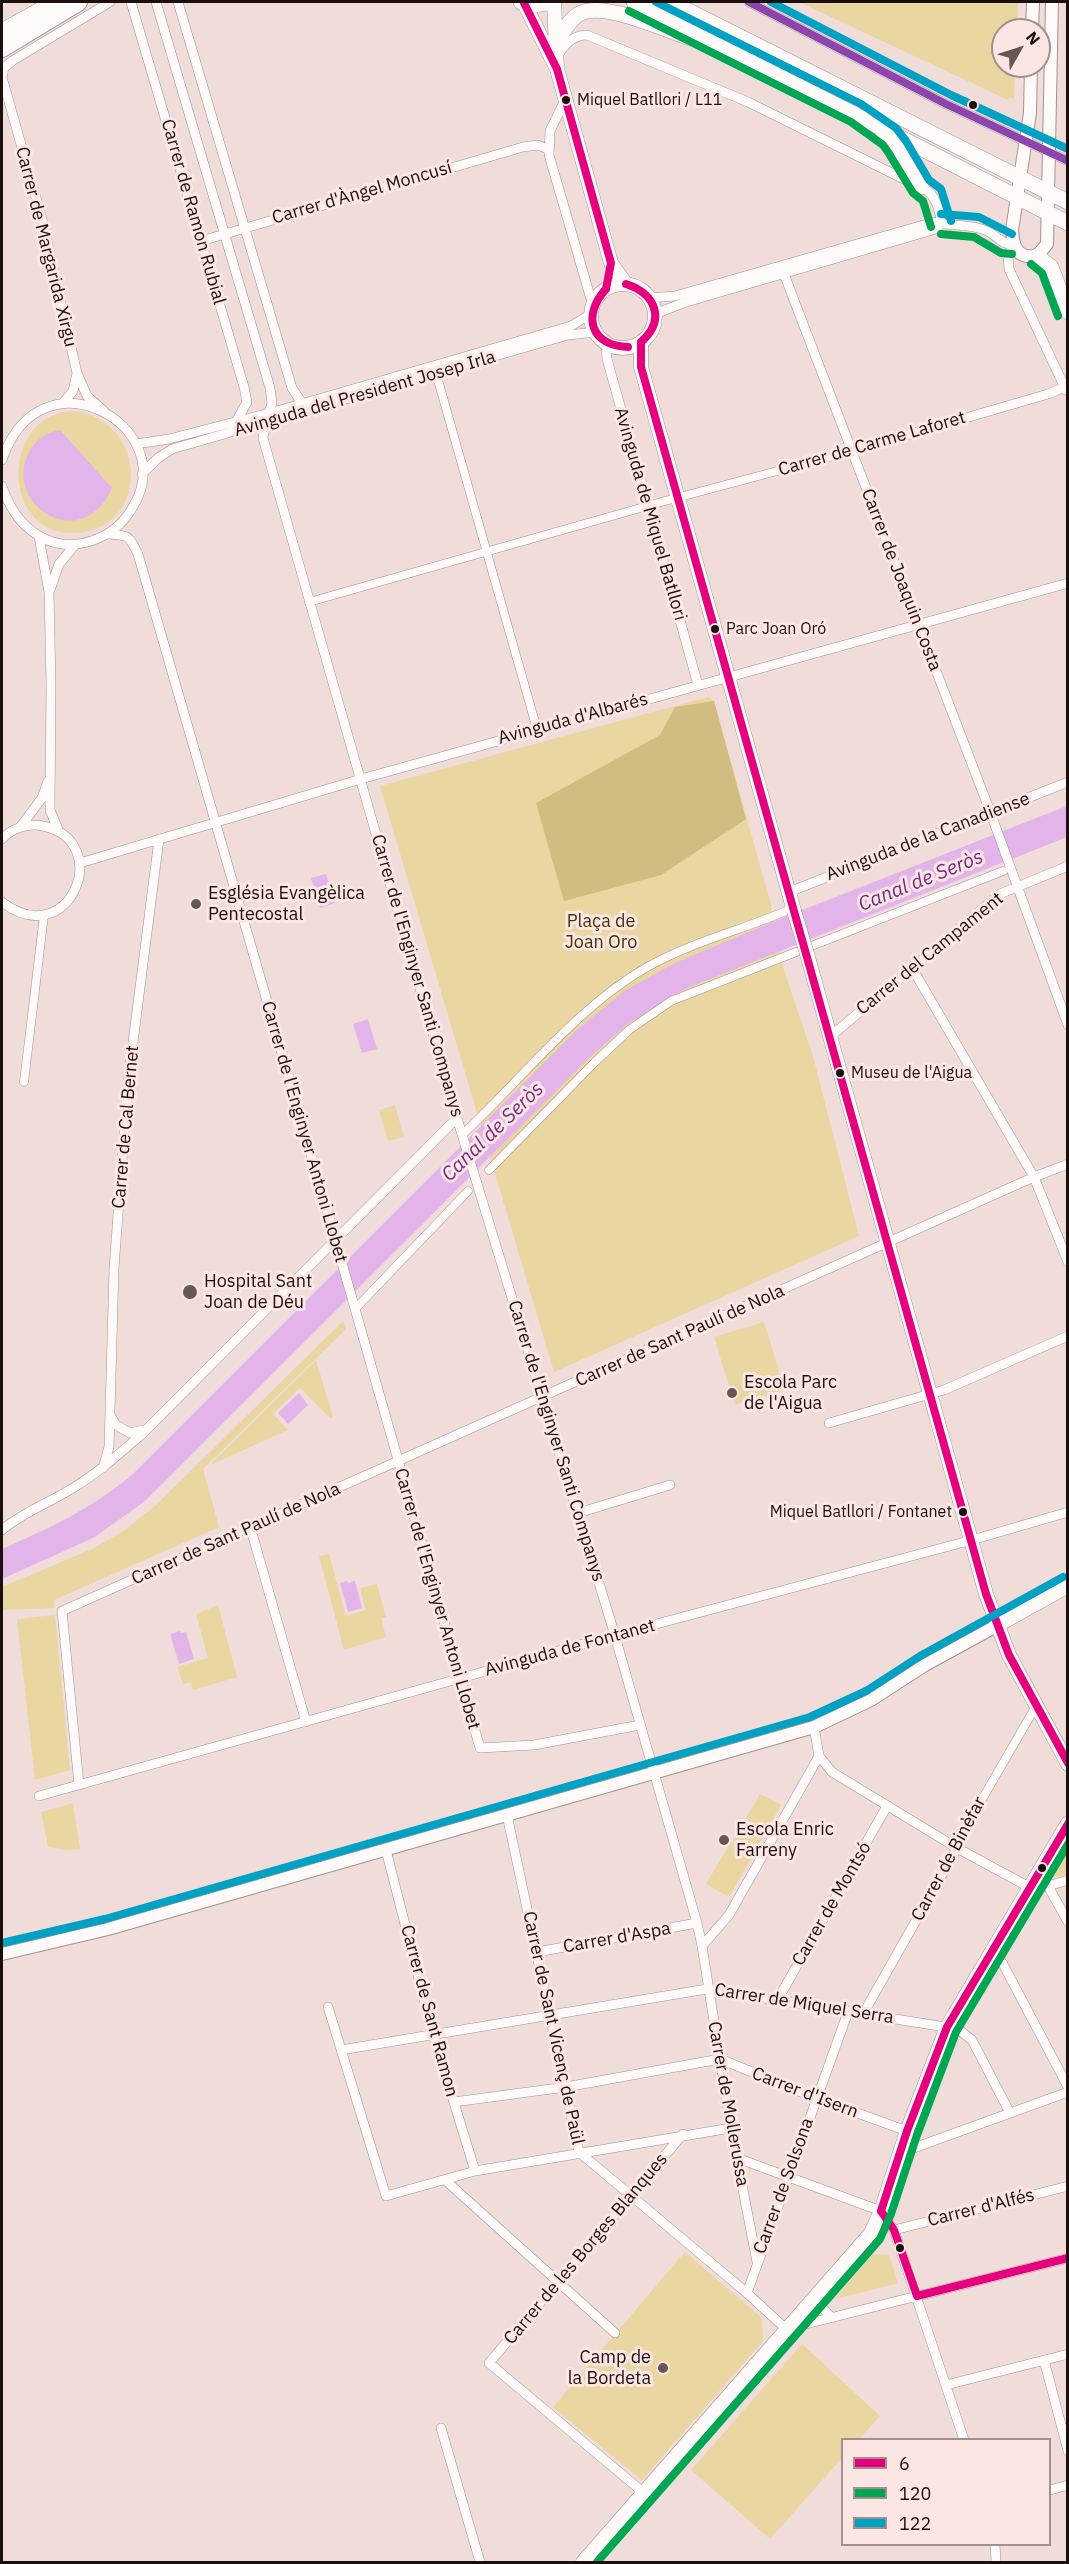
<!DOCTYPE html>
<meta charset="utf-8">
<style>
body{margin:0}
#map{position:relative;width:1069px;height:2564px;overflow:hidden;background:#f0dcd9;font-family:"IBM Plex Sans",sans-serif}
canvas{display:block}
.frame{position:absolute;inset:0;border:3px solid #1b0f0e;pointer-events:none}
.legend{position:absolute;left:841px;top:2438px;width:210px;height:108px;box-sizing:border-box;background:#fce6e3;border:2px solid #a2908e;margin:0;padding:8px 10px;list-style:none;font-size:18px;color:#1b0f0e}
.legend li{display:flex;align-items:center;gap:12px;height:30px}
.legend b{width:30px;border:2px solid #a2908e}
.north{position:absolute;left:991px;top:18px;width:60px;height:60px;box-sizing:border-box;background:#fce6e3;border:2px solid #a2908e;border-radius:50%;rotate:51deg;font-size:16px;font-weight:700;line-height:24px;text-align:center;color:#1b0f0e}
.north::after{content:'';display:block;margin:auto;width:21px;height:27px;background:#665755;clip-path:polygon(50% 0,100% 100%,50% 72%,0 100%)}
</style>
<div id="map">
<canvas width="1069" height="2564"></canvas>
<div class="frame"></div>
<ul class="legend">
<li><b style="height:8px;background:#e5007d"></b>6</li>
<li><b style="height:8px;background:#00a651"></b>120</li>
<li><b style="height:8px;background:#01a1c4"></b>122</li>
</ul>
<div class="north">N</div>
</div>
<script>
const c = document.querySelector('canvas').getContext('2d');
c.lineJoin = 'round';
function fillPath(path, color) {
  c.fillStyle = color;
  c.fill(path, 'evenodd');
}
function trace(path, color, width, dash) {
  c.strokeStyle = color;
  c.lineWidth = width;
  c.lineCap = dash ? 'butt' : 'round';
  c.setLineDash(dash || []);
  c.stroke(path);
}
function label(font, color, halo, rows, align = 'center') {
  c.font = font + ' "IBM Plex Sans",sans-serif';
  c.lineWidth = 6;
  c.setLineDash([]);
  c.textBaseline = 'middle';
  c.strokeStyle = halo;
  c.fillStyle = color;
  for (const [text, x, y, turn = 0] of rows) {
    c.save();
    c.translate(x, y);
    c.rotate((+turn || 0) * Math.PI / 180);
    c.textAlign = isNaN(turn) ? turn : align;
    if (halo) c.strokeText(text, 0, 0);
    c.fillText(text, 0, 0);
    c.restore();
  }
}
const green = new Path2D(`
 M799,2H1018L1017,30H1003V66H1015L1014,98H1009L1008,100Z
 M73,411C150,420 150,530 75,533C0,536 0,414 73,411Z
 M708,697L714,701L771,905L784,970L813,1056L859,1236L554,1372L380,786Z
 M395,1105L404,1137L388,1141L379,1110Z
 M343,1321L346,1329L203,1469L219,1527L54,1600V1608L2,1610V1587L92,1549L125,1530L156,1505Z
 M764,1322L785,1390L735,1405L714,1337Z
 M316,1360L333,1417L330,1418L300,1388L273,1414L288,1430L210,1465Z
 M329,1554L346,1616L366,1610L360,1588L377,1584L386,1617L381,1618L386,1637L344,1650L319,1556Z
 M218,1605L237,1677L193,1690L191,1682L183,1684L177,1667L208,1658L196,1614Z
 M55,1615L70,1770L35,1780L17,1619Z
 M760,1794L781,1805L754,1853L733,1841Z
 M73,1803L80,1849L65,1850L48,1847L41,1812Z
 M1067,1835V1874L1057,1877L1047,1876L1046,1872Z
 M731,1842L753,1855L729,1897L706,1884Z
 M685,2252L762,2318L763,2341L642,2480L553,2407Z
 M872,2254L889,2255L898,2283L835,2299Z
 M802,2344L880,2416L859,2439L842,2440V2458L770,2539L691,2470Z`);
const forest = new Path2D(`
 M714,701L746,819L661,875L564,901L536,803L660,735L675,707Z`);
const water = new Path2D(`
 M60,430L112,488C81,557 0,503 30,450C37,439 47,432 60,430Z
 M1067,806V837L687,988L629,1023L589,1058L145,1501L95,1537L2,1579V1549C52,1527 89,1510 132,1475L579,1028L626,990L675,963L777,920Z
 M326,874L335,903L320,908L311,878Z
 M368,1019L377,1049L362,1053L353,1024Z
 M299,1393L308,1405L288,1424L278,1413Z
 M347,1581L348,1583L355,1581L362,1608L348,1612L340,1583Z
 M180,1631L181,1633L186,1632L194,1659L179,1664L170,1634Z`);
const pedestrian = new Path2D(`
 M436,373L535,722
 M309,602L665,501L852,451
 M24,1082L44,915
 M463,1134C521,1080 579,1005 649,966C694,941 746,929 793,908
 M489,1170L595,1062L629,1030L671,1001L1003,871
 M356,1308L468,1191
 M957,1848L958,1841L1036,1706`);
const minor = new Path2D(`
 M131,2L244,387L247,402L236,422
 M156,2L270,388L272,403L269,413
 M178,2L292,388L302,403
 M749,2L946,104L1068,161
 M558,55C565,44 573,35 587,35L748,102L928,191C936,198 941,213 941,224
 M565,100L550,131L549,155L590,296L595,301
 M201,241L523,147L538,145L549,150
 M1013,246L1008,256L1009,269L1066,390
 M784,274L988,806L1068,1025
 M650,298L675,296L934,222C951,227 970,223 987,231C996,235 1002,245 1012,244
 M655,314L683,303L936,229L941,224
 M606,343L607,359L698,685
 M63,403L73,391L77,373
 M104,411L87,396L77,373L42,219L2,77L4,68L12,61L110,2
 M272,421L264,431L263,438L457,1118L613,1629L697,1923L702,1946L731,2128L757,2262
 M136,444L169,439L277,411L571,326L591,314
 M852,451L1048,394L1065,387
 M2,460C40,347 180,425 134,505C126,520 115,531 99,538C53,558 16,529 2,486
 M142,474L158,458L172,449L568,335L596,332
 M109,534C129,535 129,536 138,554C253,952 368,1349 480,1748L534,1745L640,1725
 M39,537L49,592L51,685L50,810L59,832
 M50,590L59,564L75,545
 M21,826L42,798L48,781
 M2,839C12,828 28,823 43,826C115,841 70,954 2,902
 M80,863L361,779L1068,583
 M789,892L1068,782
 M912,968L1034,1177L1068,1262
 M831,1036L1000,894L1068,866
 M111,1417L116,1425L130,1433L143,1430
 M829,1423L944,1390L1068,1336
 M103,1468L109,1447L114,1268L128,1081L159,839
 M578,1513L670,1485
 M250,1526L306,1722
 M2,1530C23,1512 49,1503 73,1488C98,1473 120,1453 142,1434L457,1118
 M814,1727L819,1756L832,1772L957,1848L1029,1887
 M79,1785L62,1611L1034,1177L1068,1164
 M39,1796L615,1635L972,1540L1068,1512
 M507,1815L579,2152L747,2293L786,2329L1068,2258
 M386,1850L433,2034L475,2171
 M1034,1879L1048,1886L1068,1880
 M1048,1886L1068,1922
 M702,1946L729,1915L819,1756
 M994,1947L1068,2087
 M537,1952L697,1923
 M777,2001L887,1806
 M328,2007L386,2196L475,2171L731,2128
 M863,2014L957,1848
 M341,2050L707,1989L958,2029L972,2040L1010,2113
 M454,2102L566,2087L720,2059L816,2098L907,2131
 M900,2153L1068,2092
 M737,2158L881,2211L894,2230L964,2440
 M445,2180L615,2333
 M894,2230L1068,2186
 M747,2293L848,2012
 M814,2299L832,2318
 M1044,2360L1068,2451
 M946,2385L1068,2354
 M441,2428L480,2562
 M1050,2490L1068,2485
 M644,2493L489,2363L683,2134
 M995,2544L996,2562`);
const tertiary = new Path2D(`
 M1032,30L1033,2
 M1031,66L1030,113L1012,230C1013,247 1017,259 1037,256L1047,244L1052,2
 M2,1954L108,1929L814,1727L871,1700L925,1665L998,1625`);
const secondary = new Path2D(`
 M554,2L557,69L611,263L626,284
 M524,3L557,69
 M591 316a32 32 0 1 1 64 0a32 32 0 1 1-64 0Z
 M641,342V367L794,911
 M807,954L986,1594L1009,1655L1068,1764
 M998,1625L1068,1586
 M583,2562L871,2233L881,2211L907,2131L947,2027L1068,1823`);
const primary = new Path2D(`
 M521,2L534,5L553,2
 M634,2L1068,223
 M671,2L1068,202
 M2,31L54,2
 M556,43C562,33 569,20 579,14C602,0 665,30 690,38
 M883,132L897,146L921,187
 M1037,256L1051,267L1068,312`);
const motorway = new Path2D(`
 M2,48L78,2`);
const secondaryBridge = new Path2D(`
 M794,911L807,954`);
const bus1 = new Path2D(`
 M524,3L557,69L611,263L606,289
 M626,284C656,294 666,320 641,342
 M606,289C582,315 590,346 628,347
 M641,342V367L986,1594L1009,1655L1068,1763
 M881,2211L907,2131L947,2027L1068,1824
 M881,2211L894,2230L917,2296
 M917,2296L1068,2258`);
const bus2 = new Path2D(`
 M629,11L851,122L883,145L888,152L913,193L923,201L931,227
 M941,234L974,237L1001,253L1012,254
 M1031,264L1042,273L1058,316
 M597,2562L880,2239L891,2214L917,2135L956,2032L1068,1844`);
const bus3 = new Path2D(`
 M656,2L861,104L896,128L906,141L929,180L941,189L951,221
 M771,2L951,95L1068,149
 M941,214L979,217L1012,234
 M2,1943L105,1919L810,1717L866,1691L920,1656L1063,1577`);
const bus4 = new Path2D(`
 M749,2L946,104L1068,161`);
const markers = [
 [566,100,5,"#1b0f0e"],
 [973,105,5,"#1b0f0e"],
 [715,629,5,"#1b0f0e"],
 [196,904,6,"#665755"],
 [840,1073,5,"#1b0f0e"],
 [190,1292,8,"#665755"],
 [732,1393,6,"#665755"],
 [963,1512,5,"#1b0f0e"],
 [724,1840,6,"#665755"],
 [1042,1868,5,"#1b0f0e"],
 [900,2248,5,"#1b0f0e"],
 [663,2368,6,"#665755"]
];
const busNames = [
 ["Miquel Batllori / L11",577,100],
 ["Parc Joan Oró",726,629],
 ["Museu de l'Aigua",851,1073],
 ["Miquel Batllori / Fontanet",952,1512,"right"]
];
const streetNames = [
 ["Carrer d'Àngel Moncusí",362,193,-16],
 ["Carrer de Ramon Rubial",193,212,74],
 ["Carrer de Margarida Xirgu",46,247,76],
 ["Avinguda del President Josep Irla",365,394,-16],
 ["Carrer de Carme Laforet",872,444,-16],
 ["Avinguda de Miquel Batllori",650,514,74],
 ["Carrer de Joaquin Costa",901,580,69],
 ["Avinguda d'Albarés",573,719,-15],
 ["Avinguda de la Canadiense",928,837,-21],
 ["Carrer del Campament",930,954,-39],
 ["Carrer de l'Enginyer Santi Companys",417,976,74],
 ["Carrer de Cal Bernet",126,1127,-85],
 ["Carrer de l'Enginyer Antoni Llobet",304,1132,74],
 ["Carrer de Sant Paulí de Nola",680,1336,-24],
 ["Carrer de l'Enginyer Santi Companys",556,1441,73],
 ["Carrer de Sant Paulí de Nola",236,1534,-24],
 ["Carrer de l'Enginyer Antoni Llobet",437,1599,74],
 ["Avinguda de Fontanet",570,1648,-15],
 ["Carrer de Binèfar",949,1859,-62],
 ["Carrer de Montsó",832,1904,-60],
 ["Carrer d'Aspa",617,1938,-10],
 ["Carrer de Miquel Serra",804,2004,9],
 ["Carrer de Sant Ramon",429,2011,75],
 ["Carrer de Sant Vicenç de Paül",553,2028,78],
 ["Carrer d'Isern",805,2093,21],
 ["Carrer de Mollerussa",728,2104,80],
 ["Carrer de Solsona",784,2186,-70],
 ["Carrer d'Alfés",981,2208,-14],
 ["Carrer de les Borges Blanques",586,2249,-50]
];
const poiNames = [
 ["Església Evangèlica",208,894],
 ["Pentecostal",208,915],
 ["Hospital Sant",204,1282],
 ["Joan de Déu",204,1303],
 ["Escola Parc",744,1383],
 ["de l'Aigua",744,1404],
 ["Escola Enric",736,1830],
 ["Farreny",736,1851],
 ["Camp de",651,2358,"right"],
 ["la Bordeta",651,2379,"right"]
];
const parkNames = [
 ["Plaça de",601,922],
 ["Joan Oro",601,943]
];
const waterNames = [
 ["Canal de Seròs",921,881,-22],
 ["Canal de Seròs",493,1132,-44]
];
fillPath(green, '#ead6a1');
fillPath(forest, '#d1bc82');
fillPath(water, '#e3b4e9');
trace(pedestrian, '#a29391', 9);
trace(minor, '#a29391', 10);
trace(tertiary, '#a29391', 14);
trace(secondary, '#a29391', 15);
trace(primary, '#a29391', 16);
trace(motorway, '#a29391', 20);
trace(pedestrian, '#fdfaf9', 8);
trace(minor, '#fdfaf9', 9);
trace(tertiary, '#fdfaf9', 12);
trace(secondary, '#fdfaf9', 14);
trace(primary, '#fdfaf9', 15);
trace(motorway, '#fdfaf9', 18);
trace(secondaryBridge, '#a29391', 15, []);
trace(secondaryBridge, '#fdfaf9', 14);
trace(bus1, '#e5007d', 8);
trace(bus2, '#00a651', 8);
trace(bus3, '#01a1c4', 8);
trace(bus4, '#8e44ad', 8);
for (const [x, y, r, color] of markers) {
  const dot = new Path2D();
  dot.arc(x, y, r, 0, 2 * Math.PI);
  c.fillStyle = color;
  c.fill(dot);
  trace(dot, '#fce6e3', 2);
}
label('16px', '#1b0f0e', '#fce6e3', busNames, 'left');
label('18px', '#1b0f0e', '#fce6e3', streetNames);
label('18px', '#1b0f0e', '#fce6e3', poiNames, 'left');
label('18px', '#3f3609', '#fce6e3', parkNames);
label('italic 20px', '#712b85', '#fce6e3', waterNames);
</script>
